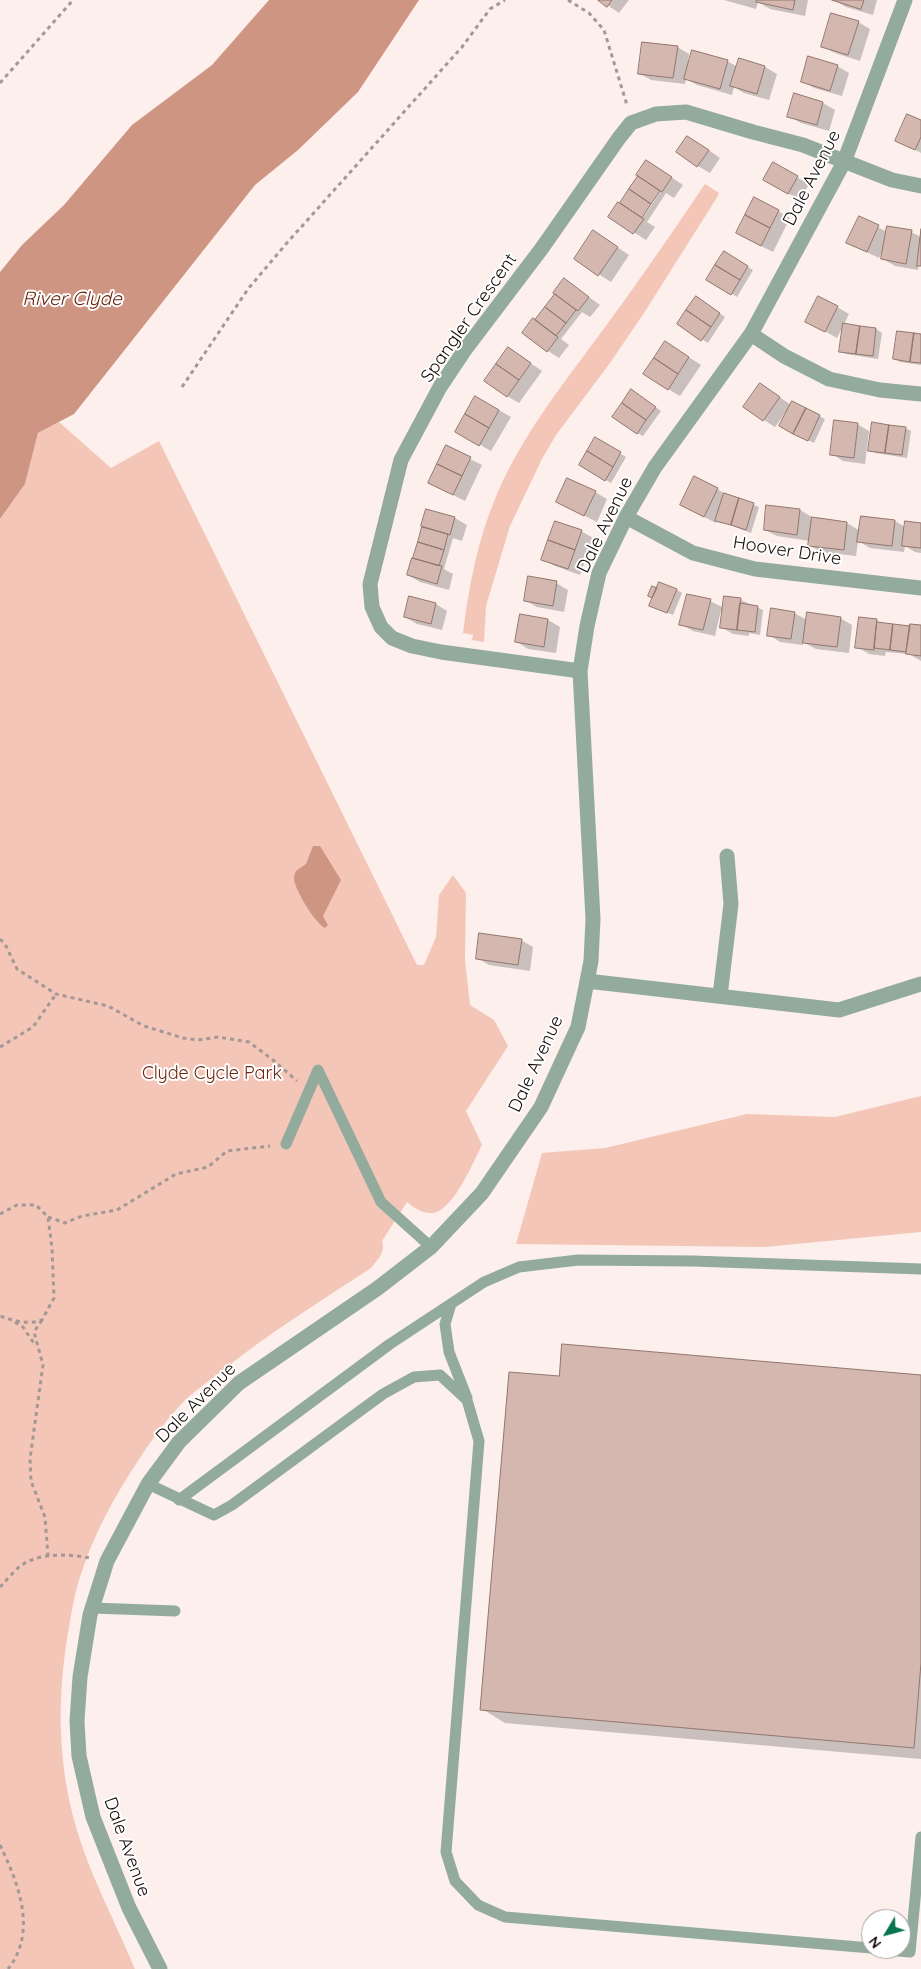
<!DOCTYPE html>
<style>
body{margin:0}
#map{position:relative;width:921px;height:1969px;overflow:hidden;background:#fcefec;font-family:Quicksand,sans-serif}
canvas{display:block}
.north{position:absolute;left:861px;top:1909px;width:50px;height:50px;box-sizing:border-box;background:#fff;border:1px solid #a19e9d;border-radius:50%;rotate:233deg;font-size:14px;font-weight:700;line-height:20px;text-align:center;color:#150c09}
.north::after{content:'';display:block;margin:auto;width:18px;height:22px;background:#09744d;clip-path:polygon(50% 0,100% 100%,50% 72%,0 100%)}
</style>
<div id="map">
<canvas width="921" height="1969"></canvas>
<div class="north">N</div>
</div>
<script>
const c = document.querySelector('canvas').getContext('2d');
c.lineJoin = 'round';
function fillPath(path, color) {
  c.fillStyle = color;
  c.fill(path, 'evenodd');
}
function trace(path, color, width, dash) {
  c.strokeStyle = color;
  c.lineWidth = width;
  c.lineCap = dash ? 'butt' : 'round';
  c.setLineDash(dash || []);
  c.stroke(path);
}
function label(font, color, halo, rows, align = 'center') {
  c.font = font + ' Quicksand,sans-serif';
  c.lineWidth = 4;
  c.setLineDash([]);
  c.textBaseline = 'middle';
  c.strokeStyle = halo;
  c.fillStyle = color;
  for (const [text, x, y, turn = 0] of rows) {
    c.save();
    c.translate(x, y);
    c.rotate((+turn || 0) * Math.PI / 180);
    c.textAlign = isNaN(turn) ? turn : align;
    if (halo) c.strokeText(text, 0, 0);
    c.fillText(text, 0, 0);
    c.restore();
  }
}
const green = new Path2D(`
 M705,184L719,193L716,199L644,313L610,363L556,435L542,459L510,526L486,606L484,642L472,640L473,635L463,633C469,585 478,538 497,494C522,436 560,388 597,338C634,288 670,236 705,184Z
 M59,422L111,468L159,441L417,965H424L436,937L439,895L453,875L466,893L465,960L470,1005L494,1020L508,1046L466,1111L482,1145C473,1163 457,1201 439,1211C428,1217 415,1209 407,1202L382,1241C386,1252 378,1259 371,1268C319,1302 266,1335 218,1374C207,1382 195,1391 185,1400C167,1419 152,1439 138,1461C115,1495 94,1534 81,1574C75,1591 72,1610 69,1627C58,1689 57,1751 72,1812C86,1869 113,1916 135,1969H0V519L25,484L38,433Z
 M921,1096V1232L765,1247L516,1244L542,1153L605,1148L747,1114L835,1117Z`);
const water = new Path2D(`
 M269,0H419L358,92L298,150L255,185L74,414L38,433L25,484L0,519V272L22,245L64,205L132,125L212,65Z
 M313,846H320L341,880L323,916L328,925L325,928C315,923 295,890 294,879C294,876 295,873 296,871L306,864Z`);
const shadow = new Path2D(`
 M600,0H629L619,13Z
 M724,0H808L805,16L770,9L758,2L756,9Z
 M834,0H877L873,15L846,7Z
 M858,22L870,29L860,61L835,53L823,47Z
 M677,47L689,54L688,62L727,61L738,67H765L777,74L769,100L744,93L734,87L732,95L697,85L686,79L685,84L651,80L639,73Z
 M837,66L849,73L842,96L814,88L802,81Z
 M795,95L823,103L835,110L829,131L801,123L789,116Z
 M921,122V153L897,140Z
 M700,144L720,158L710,173L698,166Z
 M647,161L683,185L674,198L666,193L647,222L655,227L646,240L610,217L640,176ZM661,186L663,188L643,218H640Z
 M773,164L809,184L800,200L765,180Z
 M778,211L790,218L773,252L749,240Z
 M859,217L887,232H911L921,237V266L919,265L918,270L895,266L883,259L884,248L879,258L860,249Z
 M605,239L629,255L611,282L575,259Z
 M724,253L753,270L737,297L708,279Z
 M565,280L600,305L590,317L582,312L561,339L569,345L559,358L548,351L535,321Z
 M702,301L725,317L708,343L678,324Z
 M837,307L849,314L837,338L819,328Z
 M844,325L876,329L882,333L878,359L846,354L840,351Z
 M921,336V365L900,362L894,359Z
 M509,348L542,371L519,403L507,396Z
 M678,350L701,365L680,396L668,389Z
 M772,392L791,405L792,402L825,419L814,443L786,429V412L775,427L764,420Z
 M637,394L661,411L643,436L637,433Z
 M476,397L511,417L491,451L456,431Z
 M857,424L869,431L865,464L843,461L832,454Z
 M905,428L911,431L907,458L875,453L870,450Z
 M595,439L626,457L611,483L580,465Z
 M446,447L482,465L465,501L441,489Z
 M717,489L729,496L759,507L751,533L717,520L716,523L694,512Z
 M595,492L607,499L597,522L557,502Z
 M768,506L800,510L812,517V519L847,523L860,531L862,517L895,521L905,527L921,525V553L915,552L905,546L904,552L870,548L858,541L856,556L821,552L809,545L810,541L777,536L765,530Z
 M427,510L455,518L467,525L462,541L453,538L444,569L453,574L449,590L420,582L408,575L420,561L415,558Z
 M581,531L593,538L580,575L555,566L543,559Z
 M556,583L568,590L564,612L537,607L525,600Z
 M653,587L677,590L682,593L673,615L656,608L654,598L649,596Z
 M741,600L763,610L760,635L749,633V636L733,634L721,627L723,611L721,610L715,636L693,631L681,624L710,601L724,608Z
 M436,604L447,611L442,630L417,624L405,617Z
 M794,613L807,620L840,618L852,625L849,653L816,649L803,642V645L780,642L769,635Z
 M521,616L548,620L560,627L556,653L528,649L517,642Z
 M860,618L877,621L883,624L910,627L921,626V661L909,654L886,652L885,656L869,654L857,647Z
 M521,940L533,947L530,971L489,965L477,958Z
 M921,1377V1759L505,1723L482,1709L560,1378Z`);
const building = new Path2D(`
 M598,0H612L607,7Z
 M757,0H795L793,10L756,2Z
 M832,0H864L861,9Z
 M831,13L859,21L848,55L821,47Z
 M642,42L678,46L673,78L638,74Z
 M692,50L728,60L720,89L684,79Z
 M808,56L838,65L830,91L801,82Z
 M739,58L765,66L757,94L730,86Z
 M794,93L823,102L817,125L787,117Z
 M907,114L921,120V137L915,150L895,141Z
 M687,136L709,150L697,167L676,152Z
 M646,160L672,177L662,192L636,175Z
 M773,162L798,176L788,194L763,180Z
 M638,176L660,191L651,204L629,189Z
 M629,189L651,204L642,218L620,203Z
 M754,197L779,210L770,228L745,215Z
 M618,202L644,219L633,234L608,217Z
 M745,215L770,228L761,246L736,233Z
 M859,216L879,225L867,252L846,243Z
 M887,226L912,230L906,264L881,259Z
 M921,229V266H917Z
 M593,230L618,247L598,276L574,259Z
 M724,251L748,266L740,280L715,265Z
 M715,265L740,280L731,295L706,280Z
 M564,278L589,297L578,311L553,293Z
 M555,294L576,310L566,323L545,307Z
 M696,296L720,313L711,327L686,310Z
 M818,296L838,306L825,332L805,322Z
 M545,307L566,323L556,336L535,320Z
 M686,310L711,327L701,341L677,324Z
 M533,318L558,337L547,352L522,333Z
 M843,323L860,326L856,354L839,352Z
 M860,326L876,328L873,356L856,354Z
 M897,331L914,333L910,362L893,359Z
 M914,333L921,334V363L910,362Z
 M665,341L689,357L678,374L654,358Z
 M508,347L531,363L519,380L496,364Z
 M654,358L678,374L668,390L643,374Z
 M496,364L519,380L507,397L484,381Z
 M760,383L780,397L763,421L743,407Z
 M631,389L656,407L646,420L622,403Z
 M475,396L499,410L489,428L465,414Z
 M792,401L806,408L793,434L779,426Z
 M622,403L646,420L637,434L612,417Z
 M806,408L820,415L808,441L793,434Z
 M465,414L489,428L479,446L455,432Z
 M834,420L858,423L854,458L830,455Z
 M872,422L889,425L885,453L868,451Z
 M889,425L906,427L902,455L885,453Z
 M595,437L621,452L613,467L587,451Z
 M446,445L471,457L462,476L437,464Z
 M587,451L613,467L605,481L579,465Z
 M437,464L462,476L453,495L428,483Z
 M694,476L718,488L704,517L680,505Z
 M567,478L596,491L584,516L556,502Z
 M724,493L739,498L731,525L715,521Z
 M739,498L754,503L746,530L731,525Z
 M766,505L800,509L797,535L764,530Z
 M426,509L455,517L450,535L421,526Z
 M861,516L895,520L892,546L857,542Z
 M812,517L847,522L844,550L808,546Z
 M555,521L582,530L575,550L548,540Z
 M905,521L921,523V548L902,546Z
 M422,527L448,534L444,550L418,542Z
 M548,540L575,550L568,569L541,560Z
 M418,542L444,550L439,566L413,558Z
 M412,558L442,566L437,584L407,575Z
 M528,576L557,581L553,606L524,601Z
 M659,582L677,589L667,613L649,606Z
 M652,586L657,588L652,598L648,596Z
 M687,594L711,599L703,630L679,625Z
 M409,596L436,603L431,624L404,617Z
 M724,596L741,598L737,630L720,628Z
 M740,603L758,606L755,632L737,630Z
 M771,608L795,612L791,639L767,636Z
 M807,612L841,617L837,647L803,643Z
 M520,614L548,619L544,647L515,642Z
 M859,617L877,619L874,650L855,648Z
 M877,622L893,624L890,650L874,648Z
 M893,624L910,626L906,652L890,650Z
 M910,624L921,625V656L906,654Z
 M479,933L522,939L518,965L476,959Z
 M562,1344L921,1375V1663L914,1748L480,1710L509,1372L559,1376Z`);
const path = new Path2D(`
 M568,0L589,13L604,30L627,105
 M0,83L73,0
 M182,387L248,289L286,244L462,47L490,9L505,0
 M0,939L5,944L17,969L56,994L108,1006L144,1026L183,1038L198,1040L218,1037L249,1042L273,1060L297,1081
 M0,1047L33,1027L56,994
 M0,1214L17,1205H36L48,1217L52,1248L54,1298L42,1320C28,1325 14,1321 0,1316
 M48,1217L65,1223L82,1216L117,1210L176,1174L208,1167L227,1151L270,1146
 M42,1320L34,1332L43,1365L30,1459L31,1481L45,1517L48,1556
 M15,1322L23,1327L35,1345
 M0,1587C6,1581 12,1573 19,1567C38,1552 68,1554 90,1558
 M0,1845C18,1883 38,1931 8,1969`);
const service = new Path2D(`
 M286,1144L318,1070L381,1202L431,1247
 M451,1304L445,1324L449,1352L467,1398
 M148,1484L214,1515L232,1505L383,1394L414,1377L440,1375L467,1400L479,1441L446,1852L455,1881L478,1905L505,1917L871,1948
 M179,1500L390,1344L484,1282L519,1267L578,1260L693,1261L921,1269
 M93,1608L175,1611
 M877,1949L910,1952L921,1837`);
const minor = new Path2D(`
 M751,334L784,356L829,379L880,390L921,394
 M626,517L693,553L755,569L921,588
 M580,671L441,652L412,646L392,638L381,627L372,607L370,584L401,460L440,387L464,351L542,248L619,138L631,123L656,114L686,112L753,132L803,145L892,180L921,186
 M587,981L839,1010L921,984
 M720,996L731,904L727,856
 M160,1969L129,1908L93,1817L79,1756L77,1721L80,1677L90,1615L107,1561L148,1484L179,1442L239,1383L378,1288L431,1247L482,1193L541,1107L578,1027L591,961L593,919L580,671L587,626L599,573L626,517L655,467L751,334L844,162L905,0`);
const streetNames = [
 ["Dale Avenue",812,178,-63],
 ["Spangler Crescent",469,318,-55],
 ["Dale Avenue",605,525,-64],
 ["Hoover Drive",787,551,9],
 ["Dale Avenue",536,1064,-65],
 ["Dale Avenue",196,1403,-45],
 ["Dale Avenue",127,1847,70]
];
const parkNames = [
 ["Clyde Cycle Park",212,1074]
];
const waterNames = [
 ["River Clyde",72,299]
];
fillPath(green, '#f4c6b8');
fillPath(water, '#cf9583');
fillPath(shadow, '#0003');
fillPath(building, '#d4b7ae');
trace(building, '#91766e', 1);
trace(path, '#a39895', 3, [4, 4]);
trace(service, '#92ab9d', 11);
trace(minor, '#92ab9d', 15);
label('18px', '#150c09', '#fff', streetNames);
label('18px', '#6d2711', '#fff', parkNames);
label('italic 19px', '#631e06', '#fff', waterNames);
</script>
